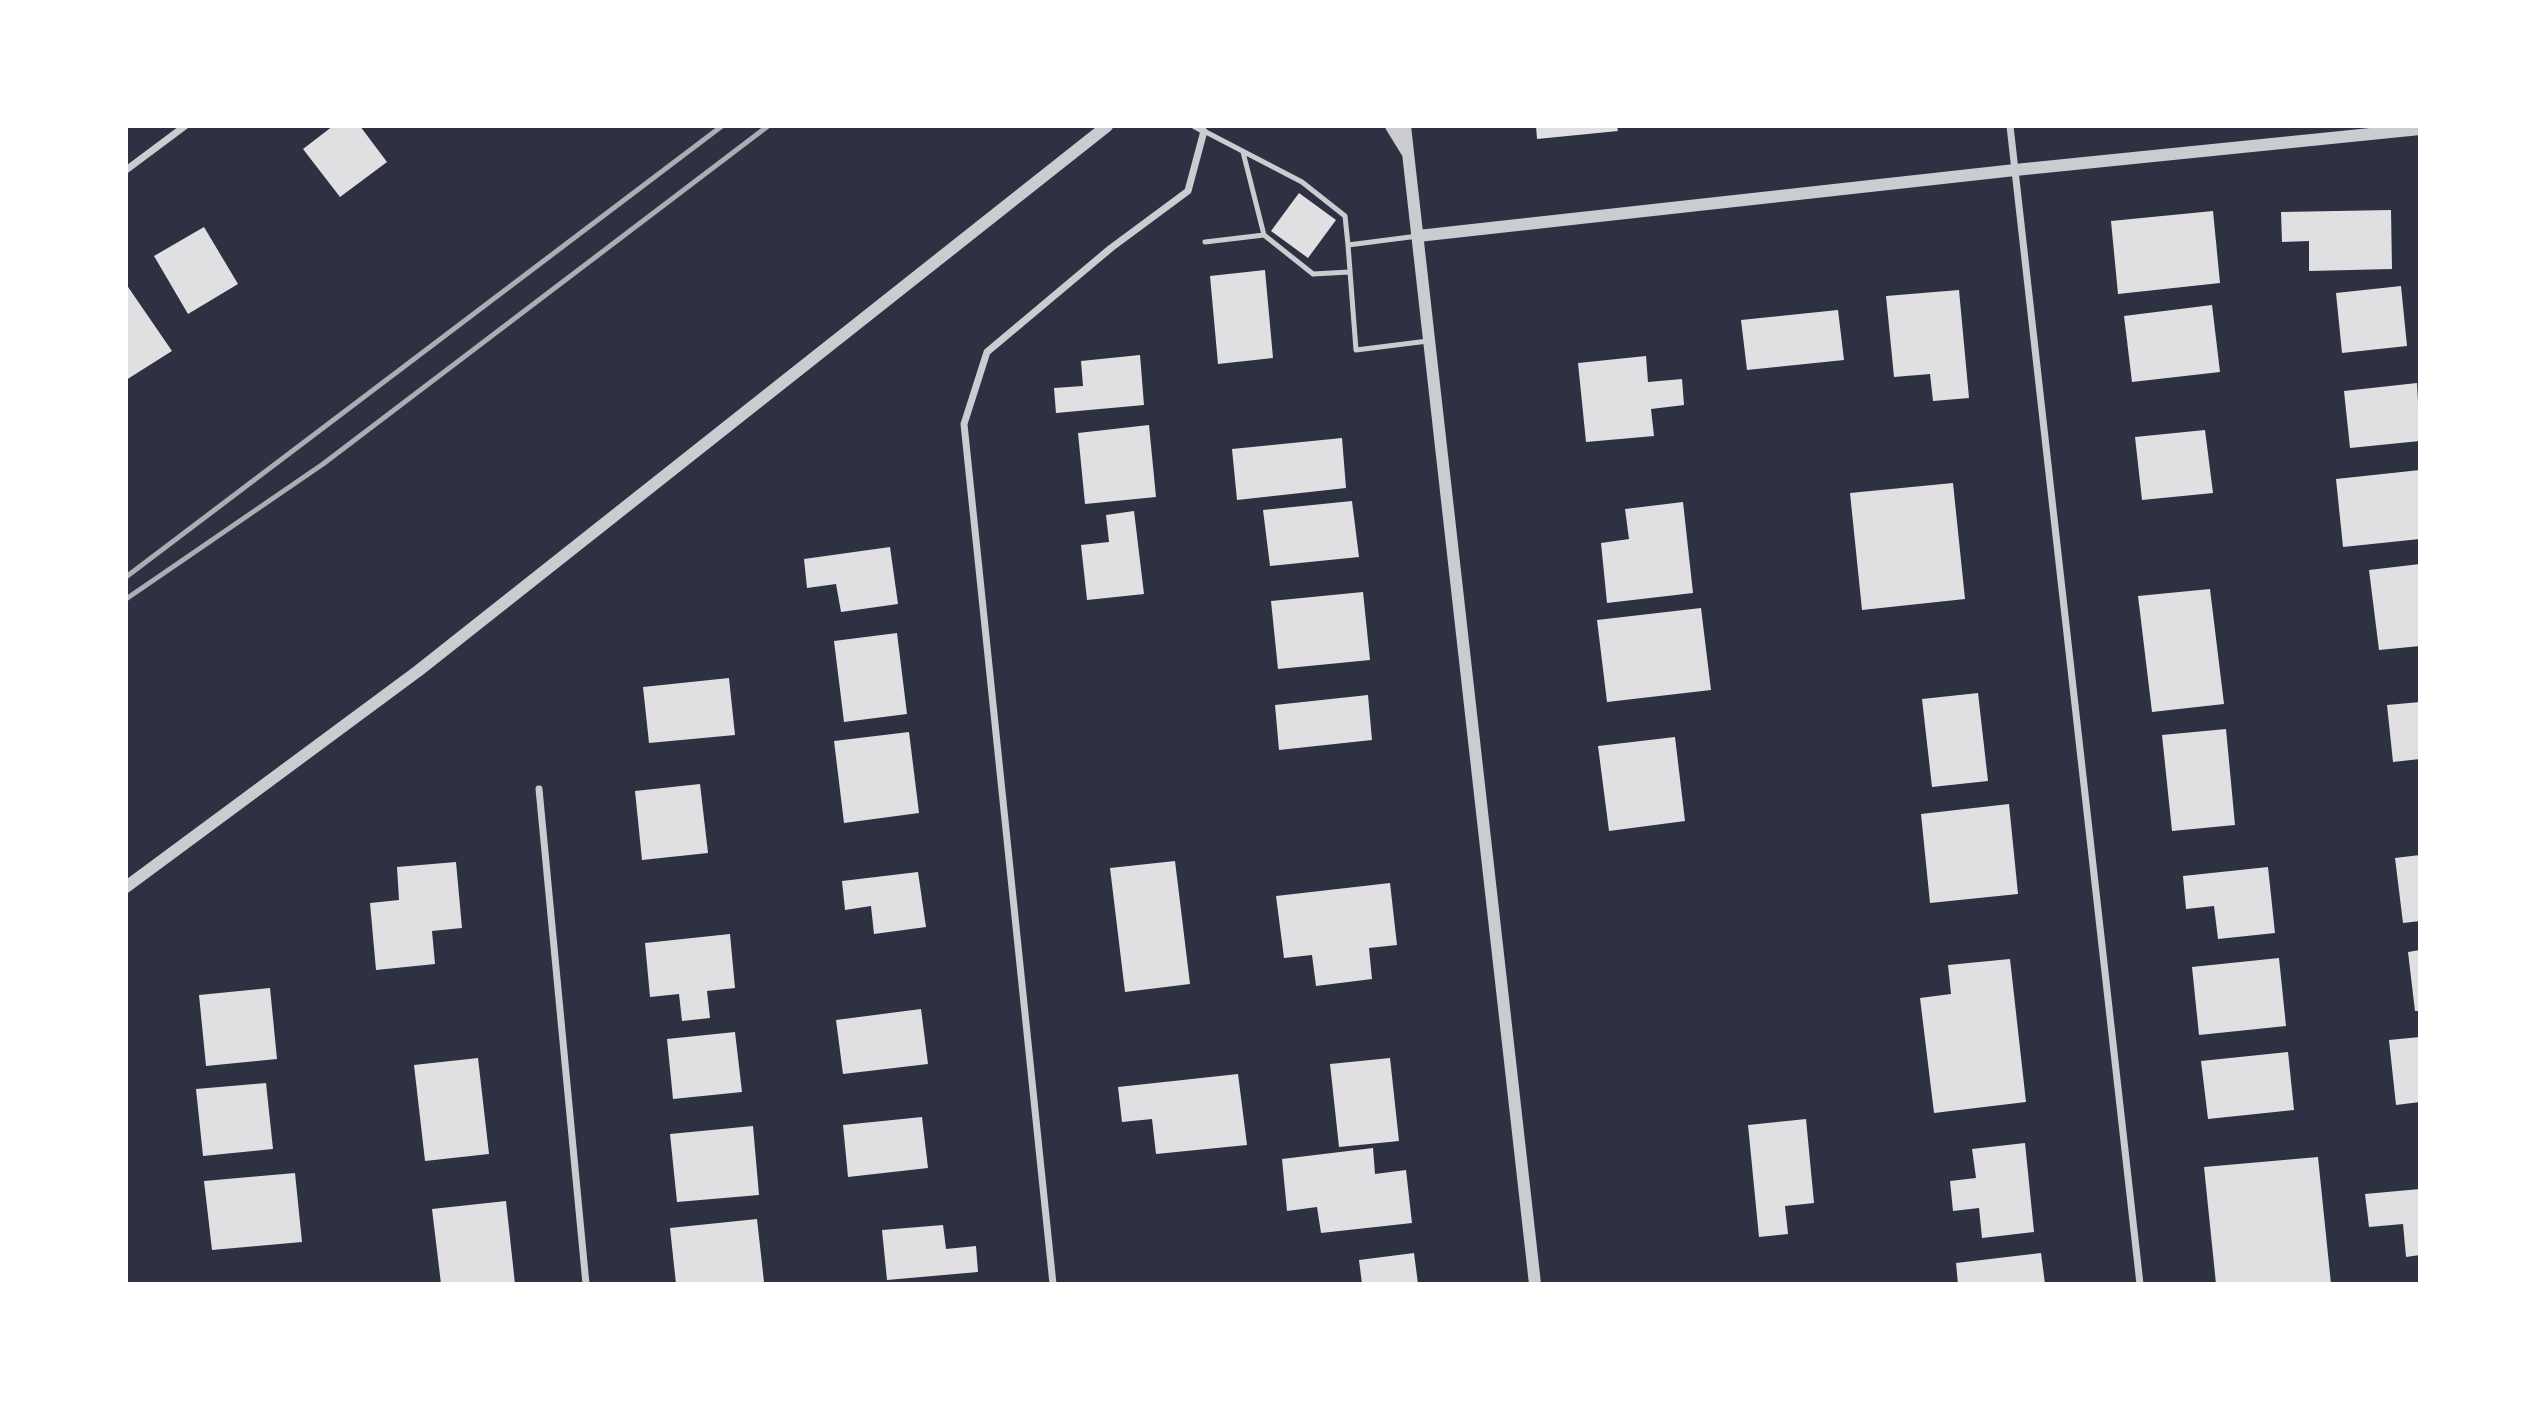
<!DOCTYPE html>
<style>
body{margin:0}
#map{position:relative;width:2546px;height:1410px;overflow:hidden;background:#2d3142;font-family:"DejaVu Sans",sans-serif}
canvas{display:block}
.frame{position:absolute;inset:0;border:128px solid #fff;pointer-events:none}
</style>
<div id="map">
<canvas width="2546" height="1410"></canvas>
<div class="frame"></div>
</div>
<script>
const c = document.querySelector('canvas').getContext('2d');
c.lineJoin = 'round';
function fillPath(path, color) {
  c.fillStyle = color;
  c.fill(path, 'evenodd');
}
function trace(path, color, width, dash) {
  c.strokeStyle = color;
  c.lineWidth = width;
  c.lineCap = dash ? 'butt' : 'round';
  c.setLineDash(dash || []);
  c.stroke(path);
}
const building = new Path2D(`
 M333,126H360L387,162L340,197L303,149Z
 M1536,126H1617L1618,131L1537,139Z
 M1299,193L1336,220L1308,258L1271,231Z
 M2391,210L2392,269L2309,271V241L2282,242L2281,212Z
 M2213,211L2220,283L2118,294L2111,221Z
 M204,227L238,284L188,314L154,256Z
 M1265,270L1273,358L1218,364L1210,276Z
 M126,284L172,351L126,380Z
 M2401,286L2407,346L2342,353L2336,293Z
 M1959,290L1969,398L1933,401L1930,374L1894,377L1886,296Z
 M2212,305L2220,372L2132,382L2124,316Z
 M1838,310L1844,360L1747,370L1741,320Z
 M1140,355L1144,405L1056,413L1054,388L1083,386L1081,361Z
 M1646,356L1648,382L1682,379L1684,405L1651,409L1654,436L1586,442L1578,363Z
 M2417,383L2420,441L2350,448L2344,391Z
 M1149,425L1156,497L1085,504L1078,433Z
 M2205,430L2213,493L2142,500L2135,437Z
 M1342,438L1346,488L1237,500L1232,449Z
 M2420,470V539L2343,547L2336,479Z
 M1953,483L1965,599L1862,610L1850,493Z
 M1352,501L1359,557L1270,566L1263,510Z
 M1683,502L1693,593L1607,603L1601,543L1629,539L1625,509Z
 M1134,511L1144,594L1087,600L1081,545L1109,542L1106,515Z
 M890,547L898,604L841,612L836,584L807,588L804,559Z
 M2420,564V646L2379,650L2369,570Z
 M2210,589L2224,704L2152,712L2138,596Z
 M1363,592L1370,660L1278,669L1271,601Z
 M1701,608L1711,690L1607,702L1597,620Z
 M897,633L907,714L844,722L834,641Z
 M729,678L735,735L649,743L643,687Z
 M1978,693L1988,781L1932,787L1922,699Z
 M1368,695L1372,740L1279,750L1275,705Z
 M2420,702V759L2393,762L2387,705Z
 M2226,729L2235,825L2172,831L2162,735Z
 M909,732L919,813L844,823L834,741Z
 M1675,737L1685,821L1609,831L1598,746Z
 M700,784L708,853L642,860L635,791Z
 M2009,804L2018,894L1930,903L1921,814Z
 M2420,855V921L2403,923L2395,858Z
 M1175,861L1190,984L1125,992L1110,868Z
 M456,862L462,928L432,931L435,964L376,970L370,903L399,900L397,867Z
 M2268,867L2275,933L2218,939L2214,906L2186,909L2183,876Z
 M918,872L926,927L874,934L871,906L845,910L842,881Z
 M1390,883L1397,945L1369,948L1372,979L1316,986L1312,955L1284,958L1276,896Z
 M730,934L735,988L707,991L710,1018L682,1021L679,994L650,997L645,943Z
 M2420,950V1011H2415L2408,952Z
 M2279,958L2286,1026L2199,1035L2192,967Z
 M2010,959L2026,1102L1934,1113L1920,998L1951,994L1948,965Z
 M270,988L277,1059L206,1066L199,995Z
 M921,1009L928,1064L843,1074L836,1020Z
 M735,1032L742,1092L673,1099L667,1039Z
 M2420,1037V1102L2396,1105L2389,1040Z
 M2288,1052L2294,1110L2208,1119L2201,1061Z
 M478,1058L489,1154L425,1161L414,1065Z
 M1390,1058L1399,1141L1339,1147L1330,1064Z
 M1238,1074L1247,1145L1156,1154L1152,1119L1122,1122L1118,1087Z
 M266,1083L273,1149L203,1156L196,1089Z
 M922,1117L928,1168L848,1177L843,1125Z
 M1806,1119L1814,1203L1785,1206L1788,1234L1759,1237L1748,1125Z
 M753,1126L759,1195L677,1202L670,1134Z
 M2025,1143L2034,1232L1982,1238L1979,1208L1953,1211L1950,1181L1976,1178L1972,1149Z
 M1373,1148L1375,1174L1406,1170L1412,1223L1321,1233L1317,1207L1287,1211L1282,1159Z
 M2318,1157L2331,1284H2216L2204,1167Z
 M295,1173L302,1242L212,1250L204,1181Z
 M2420,1189V1255L2406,1257L2403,1224L2369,1227L2365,1194Z
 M506,1201L515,1284H441L432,1209Z
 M757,1219L764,1282L676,1284L670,1228Z
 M943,1225L946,1249L976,1246L978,1272L887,1280L882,1230Z
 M1414,1253L1418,1284H1362L1359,1260Z
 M2041,1253L2045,1284H1958L1956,1263Z`);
const service = new Path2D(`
 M1204,131L1302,182L1345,216L1348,245
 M1243,152L1264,235L1313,274L1349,272
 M1418,236L1348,245L1356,350L1428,341
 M1205,242L1264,235`);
const minor = new Path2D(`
 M2010,126L2140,1284
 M126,170L185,126
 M539,789L586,1284
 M1053,1284L964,424L987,352L1111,248L1188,191L1204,131L1195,126`);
const tertiary = new Path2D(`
 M1391,126L1407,152
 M1405,126L1535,1284
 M1418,236L2015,170L2420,129
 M126,887L418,671L1107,126`);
const rail = new Path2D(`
 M126,577L722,126
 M126,599L323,464L768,126`);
fillPath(building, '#e0e0e3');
trace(service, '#caccd0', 5);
trace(minor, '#caccd0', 7);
trace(tertiary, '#caccd0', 12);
trace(rail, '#abadb3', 5);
</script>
